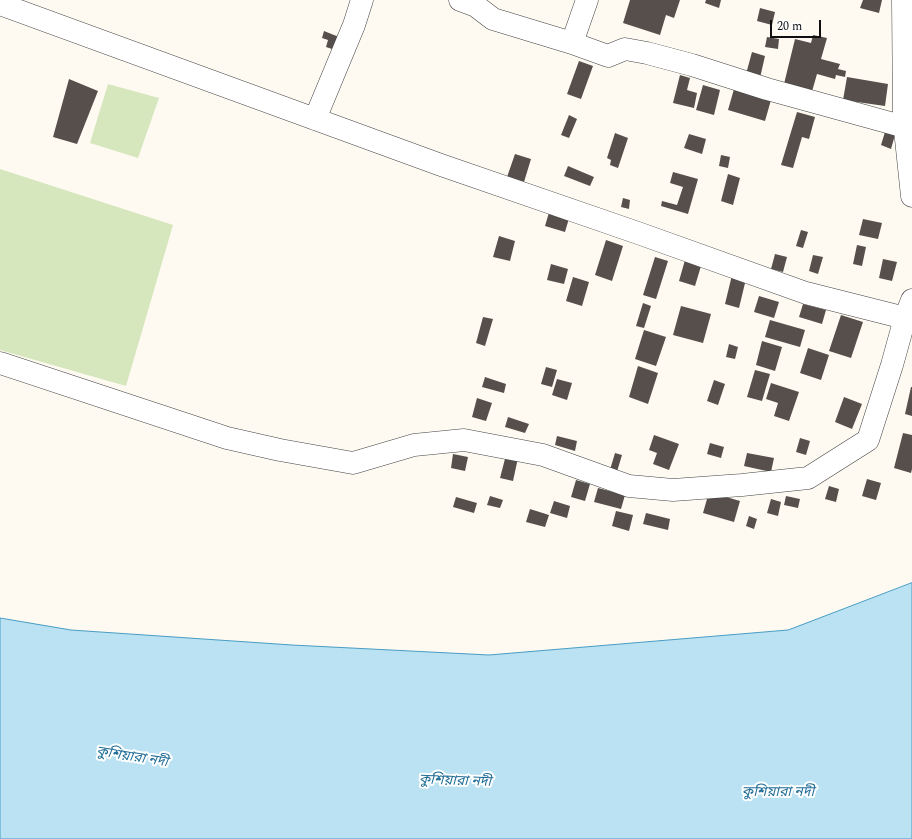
<!DOCTYPE html>
<meta charset="utf-8">
<style>
body{margin:0}
#map{position:relative;width:912px;height:839px;overflow:hidden;background:#fefaf2;font-family:Spectral,serif}
canvas{display:block}
.scale{position:absolute;left:770px;top:20px;width:51px;height:18px;box-sizing:border-box;border:2px solid #0f0f0f;border-top:0;padding-left:5px;font-size:12px;line-height:14px;white-space:nowrap;color:#0f0f0f;-webkit-text-stroke:3px #fff;paint-order:stroke}
</style>
<div id="map">
<canvas width="912" height="839"></canvas>
<div class="scale">20 m</div>
</div>
<script>
const c = document.querySelector('canvas').getContext('2d');
c.lineJoin = 'round';
function fillPath(path, color) {
  c.fillStyle = color;
  c.fill(path, 'evenodd');
}
function trace(path, color, width, dash) {
  c.strokeStyle = color;
  c.lineWidth = width;
  c.lineCap = dash ? 'butt' : 'round';
  c.setLineDash(dash || []);
  c.stroke(path);
}
function label(font, color, halo, rows, align = 'center') {
  c.font = font + ' Spectral,"Noto Sans Bengali",serif';
  c.lineWidth = 4;
  c.setLineDash([]);
  c.textBaseline = 'middle';
  c.strokeStyle = halo;
  c.fillStyle = color;
  for (const [text, x, y, turn = 0] of rows) {
    c.save();
    c.translate(x, y);
    c.rotate((+turn || 0) * Math.PI / 180);
    c.textAlign = isNaN(turn) ? turn : align;
    if (halo) c.strokeText(text, 0, 0);
    c.fillText(text, 0, 0);
    c.restore();
  }
}
const green = new Path2D(`
 M108,84L159,98L138,158L90,143Z
 M0,169L173,225L126,386L0,350Z`);
const water = new Path2D(`
 M912,583V839H0V618L71,630L292,645L489,655L788,630Z`);
const building = new Path2D(`
 M630,0H680L674,18L666,15L660,35L623,23Z
 M706,0H721L719,8L705,3Z
 M863,0H882L879,13L860,8Z
 M760,8L775,12L772,25L757,21Z
 M324,31L339,37L338,51L326,47L328,40L322,38Z
 M813,35L827,38L821,59L840,64L838,69L846,71L845,77L836,75L835,79L817,74L811,95L783,88L795,39L811,43Z
 M767,37L779,39L778,49L765,47Z
 M752,52L765,56L760,78L746,74Z
 M579,61L593,66L581,99L567,94Z
 M680,75L690,78L687,90L697,93L694,108L673,103Z
 M847,77L888,84L885,106L843,100Z
 M69,79L98,91L77,144L53,137Z
 M703,85L720,90L714,115L696,110Z
 M734,89L771,100L765,121L728,110Z
 M797,112L815,117L809,139L802,137L793,168L781,165Z
 M569,115L577,119L569,138L561,135Z
 M885,132L895,135L891,149L881,145Z
 M615,133L628,138L618,168L610,165L611,160L607,158Z
 M689,134L706,139L702,154L684,148Z
 M515,154L531,159L524,182L507,177Z
 M721,155L730,157L728,168L719,166Z
 M568,166L594,177L590,186L564,176Z
 M673,172L698,179L688,214L661,206L662,201L677,205L683,187L670,183Z
 M728,174L740,178L733,205L721,201Z
 M623,198L630,200L629,209L621,207Z
 M550,209L570,215L565,232L545,226Z
 M863,219L882,223L878,239L859,235Z
 M801,230L808,232L803,248L796,246Z
 M499,236L515,241L510,261L493,257Z
 M606,240L623,246L612,281L595,275Z
 M857,245L866,247L862,266L853,264Z
 M775,254L787,257L783,272L771,269Z
 M813,255L823,257L818,274L809,271Z
 M655,257L668,261L656,299L643,295Z
 M883,259L897,262L892,281L879,278Z
 M685,260L701,266L695,286L679,281Z
 M551,264L568,269L564,284L547,280Z
 M732,275L746,279L739,308L725,304Z
 M573,277L589,282L582,306L566,301Z
 M759,296L779,302L774,318L754,312Z
 M643,303L651,306L644,328L636,326Z
 M803,304L826,310L822,324L799,317Z
 M681,306L711,314L703,343L673,335Z
 M841,315L863,322L851,358L829,351Z
 M483,317L493,319L485,346L476,343Z
 M770,320L805,330L800,347L765,337Z
 M644,330L666,337L656,366L635,359Z
 M762,341L782,347L775,371L756,365Z
 M729,344L738,347L735,359L726,357Z
 M808,348L829,355L821,380L800,373Z
 M638,366L658,373L648,404L629,397Z
 M546,367L557,370L552,387L541,384Z
 M755,370L770,374L762,401L747,397Z
 M485,377L506,384L504,393L482,387Z
 M557,379L572,383L567,400L552,395Z
 M714,380L725,384L718,405L707,401Z
 M771,383L799,392L789,421L774,416L778,403L766,399Z
 M911,387H912V416L905,414Z
 M844,397L862,404L852,429L835,422Z
 M477,398L492,403L486,421L472,417Z
 M508,417L529,424L525,433L505,427Z
 M903,433L912,435V469L911,473L894,468Z
 M654,435L679,444L669,470L653,464L657,453L649,450Z
 M557,436L577,441L575,451L555,445Z
 M800,438L810,441L806,455L796,452Z
 M710,443L724,447L721,458L707,454Z
 M615,453L622,455L616,475L609,473Z
 M747,453L774,458L771,472L744,466Z
 M453,454L468,457L465,471L451,468Z
 M506,455L518,458L513,481L500,478Z
 M867,479L881,483L876,500L862,496Z
 M576,480L590,484L585,501L571,497Z
 M829,486L839,489L836,502L825,499Z
 M598,488L625,495L621,509L594,502Z
 M709,492L740,501L734,522L703,513Z
 M490,496L503,500L500,508L487,505Z
 M786,496L800,499L798,508L784,505Z
 M456,497L477,503L474,513L453,507Z
 M771,499L781,502L778,516L767,513Z
 M554,501L570,506L567,518L550,513Z
 M530,509L549,515L545,527L526,522Z
 M616,511L633,515L629,531L612,526Z
 M646,513L670,519L668,530L643,524Z
 M749,516L757,519L754,529L746,526Z`);
const minor = new Path2D(`
 M460,0L476,6L493,19L572,43L587,0
 M903,0L904,120L912,196
 M0,4L441,165L638,233L806,293L905,318
 M572,43L608,56L625,49L647,53L692,65L767,89L905,127
 M315,119L354,25L362,0
 M0,363L227,438L280,450L353,463L414,445L464,440L543,455L629,486L673,490L742,485L808,478L868,440L892,365L905,318L912,300`);
const waterNames = [
 ["কুশিয়ারা নদী",132,758,9],
 ["কুশিয়ারা নদী",455,782,2],
 ["কুশিয়ারা নদী",778,793]
];
fillPath(green, '#d6e6bd');
fillPath(water, '#bae2f2');
trace(water, '#479cc3', 1);
fillPath(building, '#574f4c');
trace(minor, '#424242', 23);
trace(minor, '#fff', 22);
label('italic 14px', '#216e98', '#fff', waterNames);
</script>
